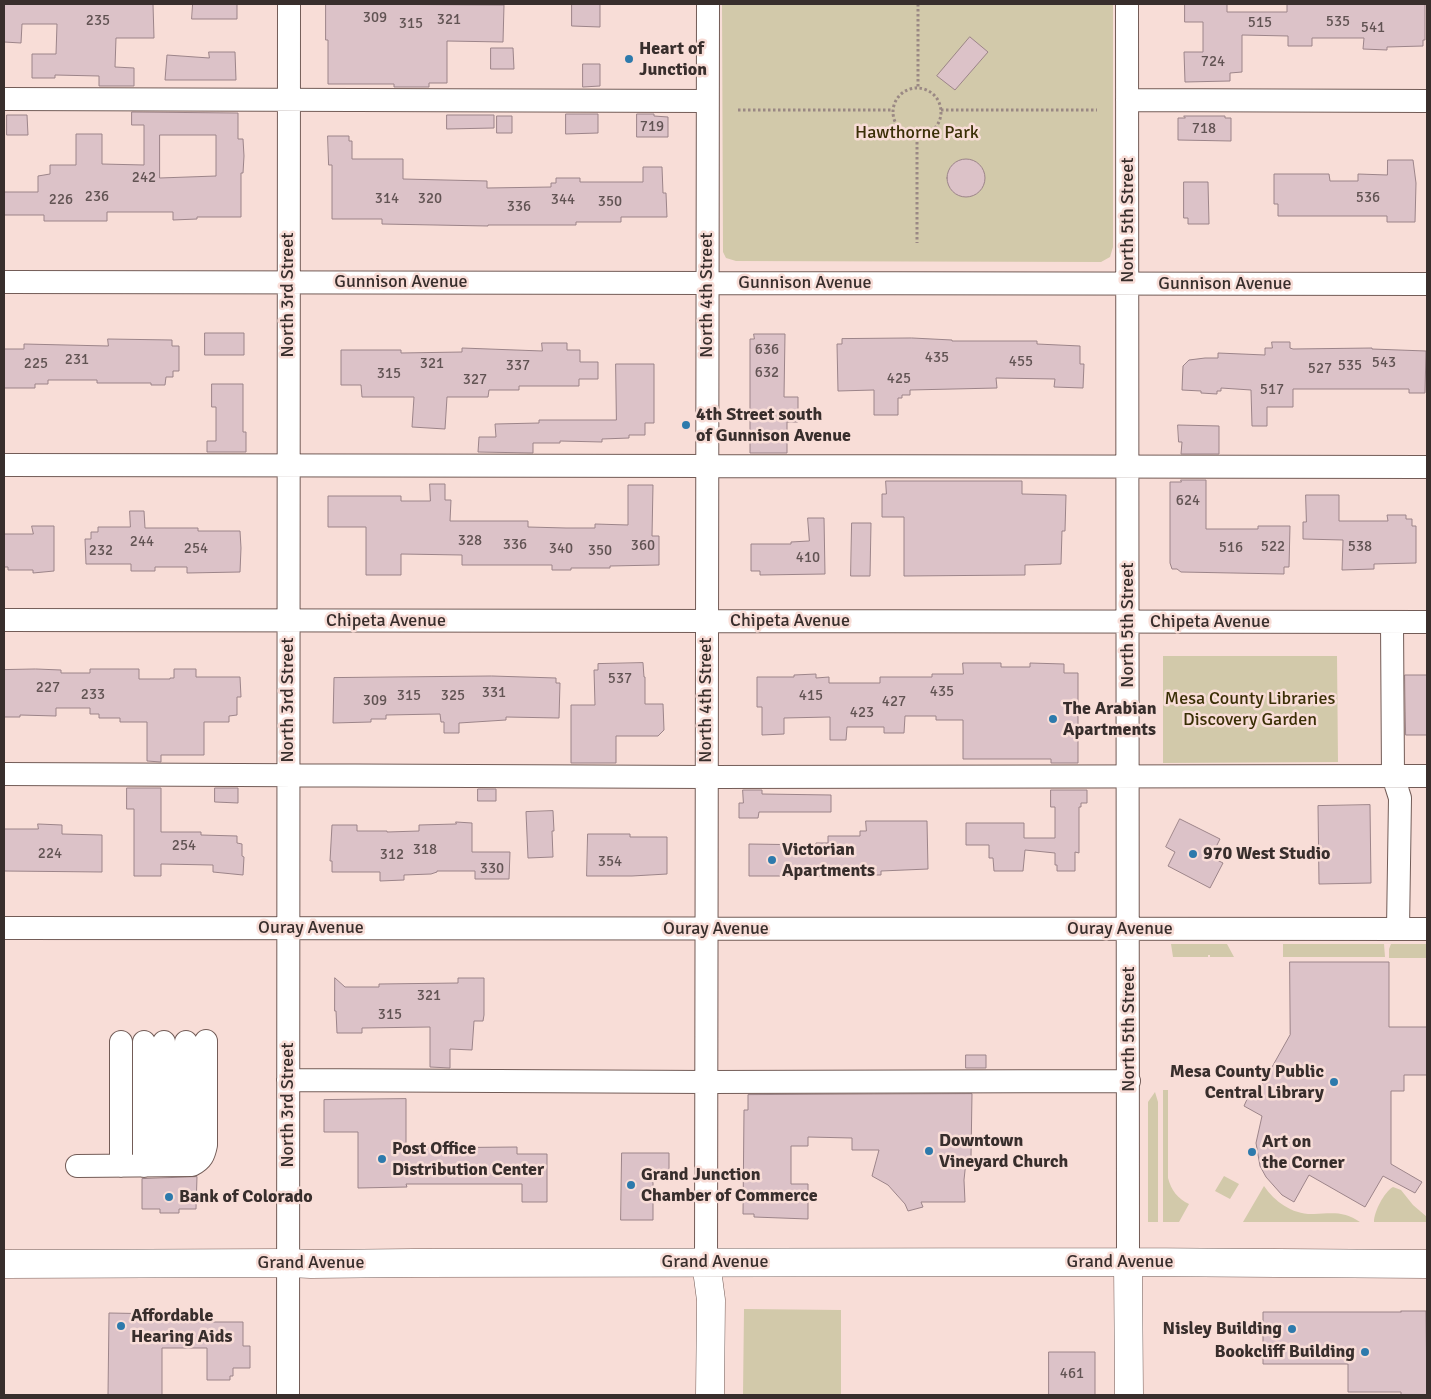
<!DOCTYPE html>
<style>
body{margin:0}
#map{position:relative;width:1431px;height:1399px;overflow:hidden;background:#f8ddd7;font-family:Signika,sans-serif}
canvas{display:block}
.frame{position:absolute;inset:0;border:5px solid #382e2c;pointer-events:none}
</style>
<div id="map">
<canvas width="1431" height="1399"></canvas>
<div class="frame"></div>
</div>
<script>
const c = document.querySelector('canvas').getContext('2d');
c.lineJoin = 'round';
function fillPath(path, color) {
  c.fillStyle = color;
  c.fill(path, 'evenodd');
}
function trace(path, color, width, dash) {
  c.strokeStyle = color;
  c.lineWidth = width;
  c.lineCap = dash ? 'butt' : 'round';
  c.setLineDash(dash || []);
  c.stroke(path);
}
function label(font, color, halo, rows, align = 'center') {
  c.font = font + ' Signika,sans-serif';
  c.lineWidth = 5;
  c.setLineDash([]);
  c.textBaseline = 'middle';
  c.strokeStyle = halo;
  c.fillStyle = color;
  for (const [text, x, y, turn = 0] of rows) {
    c.save();
    c.translate(x, y);
    c.rotate((+turn || 0) * Math.PI / 180);
    c.textAlign = isNaN(turn) ? turn : align;
    if (halo) c.strokeText(text, 0, 0);
    c.fillText(text, 0, 0);
    c.restore();
  }
}
const green = new Path2D(`
 M722,4H1113V247L1110,257L1101,262L736,261L726,258L723,252Z
 M1163,656H1337L1338,762L1163,763Z
 M1171,944H1227L1234,957H1210V955H1208V957H1173Z
 M1283,944H1384L1385,957H1283Z
 M1391,944H1427V958H1389V949Z
 M1163,1090H1168V1178C1171,1190 1178,1199 1189,1204L1179,1222H1163Z
 M1155,1092L1158,1102V1222H1148V1102Z
 M1224,1176L1239,1184L1230,1199L1215,1191Z
 M1264,1186C1275,1202 1293,1215 1314,1214C1332,1213 1345,1211 1360,1222H1243Z
 M1393,1187L1401,1190L1413,1205L1427,1217V1222H1374C1374,1212 1384,1192 1393,1187Z
 M744,1309L841,1310V1395H743Z`);
const building = new Path2D(`
 M4,4H153L154,38H116L115,67L134,68V86H99V76L55,75V78H32V54H56L57,24H22L21,43L4,42Z
 M193,4H237V19H192Z
 M326,4L504,5L503,42L447,41V83H429V87H394V84H328V40H326Z
 M572,4H600V27L572,26Z
 M1185,4H1227V12H1287V4H1425V40H1423V46L1387,47V50L1363,49L1364,38H1312V46H1288V36L1242,35V72L1230,73V81L1185,82L1184,52H1203V22H1185Z
 M970,37L988,52L955,90L937,76Z
 M491,48H513L514,69H491Z
 M209,52H235L236,80H165L167,55L209,58Z
 M583,64H600V86L583,87Z
 M132,112L238,113V139H243L244,156L243,173H241V217H197V219L173,220V212H107V221H44V215H4V192H38V176L50,174V165H76V134H102V164L144,165V125H132ZM160,135H216V176L160,178Z
 M566,114H598V133L566,134Z
 M637,114H654V116L668,117V137H637Z
 M7,115H27L28,135H7Z
 M447,115H494V128L447,129Z
 M497,116H512V133H497Z
 M1184,116H1225V118H1231V141L1178,140V118H1185Z
 M328,136H349V141H352V159H403V179L487,181V188L551,187V183H556V178H580V182H643V167H662L663,193H666L667,217H621V222H576V225H488V226L382,224V219H332V165H329Z
 M947 178a19 19 0 1 1 38 0a19 19 0 1 1-38 0Z
 M1388,160H1413L1416,183L1415,222H1387V216H1278V204H1274V174H1329L1330,181H1358V174L1387,175Z
 M1184,182H1208L1209,224H1188V218H1184Z
 M205,333H244V355H205Z
 M754,334H785L784,397H798V422H787V453H750V339H754Z
 M912,338L952,340V341H1037V344L1080,346V364H1084L1083,388L1054,387L1055,379L996,378L997,388L910,390V395H902V398H898V415H874V390L838,391L837,344H842V339Z
 M108,339L172,340V346H179V371H173V377H166L165,385H151V383H97V380H48V384H35V388H4V349H24V344L108,346Z
 M1272,342H1290V348L1293,349L1372,348V349L1426,351L1425,393H1409V389H1293V407H1267V426H1252L1251,390L1221,388V391H1217V394L1201,393V391L1182,390L1183,366L1189,360L1205,358H1218V353L1265,355V348H1272Z
 M542,343H567V350H580V362H598V379H579V386H519V390H489L488,397H447L445,429L412,427L414,397H362L361,385H341V350H401V353L462,352V348L542,351Z
 M616,364H654V423H645V435H629V438L602,439V442L560,441V443H533V453L478,452L479,437H496L495,424L539,423V420H616Z
 M212,384H243V432H246V452H207V441H216V407H212Z
 M1178,425L1219,426V454H1181L1182,442H1179Z
 M1181,480H1206V529H1258V526H1290L1289,567H1284V574L1181,572L1177,569H1172L1170,563V482H1181Z
 M886,481H1022V494L1066,495L1065,531H1062L1061,564L1025,565V575L904,576V517H882V494H886Z
 M430,484H445V500H451L450,521H528V527L566,528H595V524L628,525V485H653L652,536H659V565L610,566V568H571V570H552V565H462V555L401,554V575H366V527H328V496H401V501H430Z
 M1306,495H1339V521H1388L1387,515H1406V519H1412V526H1416V563L1374,564V569L1342,570L1343,540L1303,539V522H1306Z
 M130,511H144L145,528H198V531H240L241,548L240,572L187,573V567H155V571H131V564H86L85,539H91V532H98V527H130Z
 M808,518H824L825,574L760,575V571H751V544H791V542L809,541Z
 M852,523H871L870,576H851Z
 M32,526H54V571L33,573V570H8V567H4V534H33Z
 M643,663L644,677H645V704H663L664,730L658,736H616V763H571V705H595L594,670H598V664Z
 M963,663H1001V667H1030V663L1064,664V673H1078V763H1051V759H963V720H936V716H905L904,733H884V727H847L846,740H830V717L784,718V734L762,735V707H757V677H794V675L816,674V678L829,677V683H880V677H932V674H963Z
 M36,669L61,670V673H90V669H139V679H170V678H174V669H196V677H240L241,697H237V715L229,716V722H204V755H161V762L147,761V722H120V718H99V714H90V708H56V716L20,715V717H4V670Z
 M1405,675H1427V735H1406Z
 M492,676L556,678V683H560L559,718L506,717V720L459,723V733H444V722H441L440,714L386,715V719H371V722L333,723L334,678Z
 M127,788H161V832H201V835L237,836V843L242,844V856L244,857L243,875L213,872V865L161,864V876H134V809H127Z
 M215,788H238V803L215,802Z
 M478,789H496V801H478Z
 M743,790H762V794L831,795V812H759L758,818H739V803H743Z
 M1051,790H1087V803H1081V807H1079V853L1075,852V871H1057V865H1055V853L1025,850L1023,871H994L993,858H989V845H966V823H1024V838H1055V807H1051Z
 M1370,805L1371,883L1319,884L1318,806Z
 M553,811L554,831H552L553,857L528,858L526,812Z
 M1180,819L1220,839L1211,857L1223,863L1210,888L1168,866L1175,852L1166,847Z
 M866,821H927L928,869L881,871V875H864V870H860V868L829,869V876H749V844L816,845V843H828V836H860V831H866Z
 M456,822L472,823V852H510L509,879H475V871H437V872L431,874L404,875V880L380,881V872H332V861H330L332,825H357V831H387V832L419,831V825L456,824Z
 M38,824L62,825V834L102,835V872L4,871V829H38Z
 M588,834H630V837H667V874L632,876H587Z
 M1290,962H1389V1027H1427V1075H1404V1091H1391V1164L1422,1182L1415,1193L1383,1176L1365,1207L1309,1175L1294,1202L1282,1195L1266,1177L1260,1166L1256,1143L1262,1116L1244,1106L1252,1088L1258,1092L1290,1035Z
 M335,978L345,987H379V984L458,983V978H484V1015L483,1021H474L472,1050L450,1049V1068L430,1067V1027L362,1028V1033H337L336,1011H335Z
 M966,1055H986V1068H966Z
 M972,1094L971,1157L966,1161L964,1180L965,1202H921L923,1207L908,1211L905,1204L888,1185L872,1176L879,1150H852V1138L808,1137V1146H791V1184H808V1219L754,1217V1214H743L744,1110H748V1095Z
 M406,1099V1148L517,1147V1154H547V1202H522V1184H406L407,1187L358,1188V1132H324V1100Z
 M622,1153H669V1180H653V1220H621Z
 M197,1177L196,1209H179V1213H160V1209H142V1179Z
 M165,1311H207V1322H243V1346H250V1368H233V1376H230V1380H207V1348H162V1395H108L109,1313L165,1314Z
 M1401,1311H1426L1427,1395H1401V1392H1348V1364H1263V1312H1401Z
 M1049,1352H1095V1395H1049Z`);
const path = new Path2D(`
 M918,4V88
 M893 112a24 24 0 1 1 48 0a24 24 0 1 1-48 0Z
 M738,110H892
 M941,110H1097
 M917,137V243`);
const minor = new Path2D(`
 M1127,4L1128,1262
 M4,99L707,101
 M1127,100L1427,101
 M4,282L1427,284
 M4,465L1427,467
 M4,620L1427,622
 M1392,622L1393,776L1400,798L1398,929
 M4,774L706,777L1427,776
 M4,928L1427,929
 M121,1042V1166
 M164,1042L165,1165
 M186,1042V1165
 M288,1080L706,1082L1129,1081
 M77,1166L192,1165C202,1160 204,1155 206,1145V1041
 M144,1166V1042
 M706,1262L708,4
 M288,1395L289,4`);
const major = new Path2D(`
 M706,1262L711,1300L710,1395
 M1128,1262L1129,1395
 M4,1264L288,1263L311,1264L414,1263L1128,1262L1427,1264`);
const markers = [
 [629,59,5,"#2d7aac"],
 [686,425,5,"#2d7aac"],
 [1053,719,5,"#2d7aac"],
 [1193,854,5,"#2d7aac"],
 [772,860,5,"#2d7aac"],
 [1334,1082,5,"#2d7aac"],
 [929,1151,5,"#2d7aac"],
 [1252,1152,5,"#2d7aac"],
 [382,1159,5,"#2d7aac"],
 [631,1185,5,"#2d7aac"],
 [169,1197,5,"#2d7aac"],
 [121,1326,5,"#2d7aac"],
 [1292,1329,5,"#2d7aac"],
 [1365,1352,5,"#2d7aac"]
];
const numberNames = [
 ["309",375,18],
 ["321",449,20],
 ["235",98,21],
 ["535",1338,22],
 ["515",1260,23],
 ["315",411,24],
 ["541",1373,28],
 ["724",1213,62],
 ["719",652,127],
 ["718",1204,129],
 ["242",144,178],
 ["236",97,197],
 ["536",1368,198],
 ["314",387,199],
 ["320",430,199],
 ["226",61,200],
 ["344",563,200],
 ["350",610,202],
 ["336",519,207],
 ["636",767,350],
 ["435",937,358],
 ["231",77,360],
 ["455",1021,362],
 ["543",1384,363],
 ["225",36,364],
 ["321",432,364],
 ["337",518,366],
 ["535",1350,366],
 ["527",1320,369],
 ["632",767,373],
 ["315",389,374],
 ["425",899,379],
 ["327",475,380],
 ["517",1272,390],
 ["624",1188,501],
 ["328",470,541],
 ["244",142,542],
 ["336",515,545],
 ["360",643,546],
 ["522",1273,547],
 ["538",1360,547],
 ["516",1231,548],
 ["254",196,549],
 ["340",561,549],
 ["232",101,551],
 ["350",600,551],
 ["410",808,558],
 ["537",620,679],
 ["227",48,688],
 ["435",942,692],
 ["331",494,693],
 ["233",93,695],
 ["315",409,696],
 ["325",453,696],
 ["415",811,696],
 ["309",375,701],
 ["427",894,702],
 ["423",862,713],
 ["254",184,846],
 ["318",425,850],
 ["224",50,854],
 ["312",392,855],
 ["354",610,862],
 ["330",492,869],
 ["321",429,996],
 ["315",390,1015],
 ["461",1072,1374]
];
const poiNames = [
 ["Heart of",639,49],
 ["Junction",639,70],
 ["4th Street south",696,415],
 ["of Gunnison Avenue",696,436],
 ["The Arabian",1063,709],
 ["Apartments",1063,730],
 ["Victorian",782,850],
 ["Apartments",782,871],
 ["970 West Studio",1203,854],
 ["Mesa County Public",1324,1072,"right"],
 ["Central Library",1324,1093,"right"],
 ["Downtown",939,1141],
 ["Vineyard Church",939,1162],
 ["Art on",1262,1142],
 ["the Corner",1262,1163],
 ["Post Office",392,1149],
 ["Distribution Center",392,1170],
 ["Grand Junction",641,1175],
 ["Chamber of Commerce",641,1196],
 ["Bank of Colorado",179,1197],
 ["Affordable",131,1316],
 ["Hearing Aids",131,1337],
 ["Nisley Building",1282,1329,"right"],
 ["Bookcliff Building",1355,1352,"right"]
];
const parkNames = [
 ["Hawthorne Park",917,133],
 ["Mesa County Libraries",1250,699],
 ["Discovery Garden",1250,720]
];
const streetNames = [
 ["North 5th Street",1128,220,-90],
 ["Gunnison Avenue",401,282],
 ["Gunnison Avenue",805,283],
 ["Gunnison Avenue",1225,284],
 ["North 3rd Street",288,295,-90],
 ["North 4th Street",707,295,-90],
 ["Chipeta Avenue",386,621],
 ["Chipeta Avenue",790,621],
 ["Chipeta Avenue",1210,622],
 ["North 5th Street",1128,625,-90],
 ["North 3rd Street",288,700,-90],
 ["North 4th Street",706,700,-90],
 ["Ouray Avenue",311,928],
 ["Ouray Avenue",716,929],
 ["Ouray Avenue",1120,929],
 ["North 5th Street",1129,1029,-90],
 ["North 3rd Street",288,1105,-90],
 ["Grand Avenue",715,1262],
 ["Grand Avenue",1120,1262],
 ["Grand Avenue",311,1263]
];
fillPath(green, '#d2c9aa');
fillPath(building, '#dcc2c8');
trace(building, '#9c8489', 1);
trace(minor, '#735c57', 24);
trace(major, '#735c57', 29);
trace(path, '#9a8884', 3, [2.5, 2.5]);
trace(minor, '#fff', 22);
trace(major, '#fff', 28);
for (const [x, y, r, color] of markers) {
  const dot = new Path2D();
  dot.arc(x, y, r, 0, 2 * Math.PI);
  c.fillStyle = color;
  c.fill(dot);
  trace(dot, '#f8ddd7', 2);
}
label('15px', '#615353', null, numberNames);
label('bold 18px', '#382e2c', '#f8ddd7', poiNames, 'left');
label('18px', '#3a2f06', '#f8ddd7', parkNames);
label('18px', '#382e2c', '#f8ddd7', streetNames);
</script>
